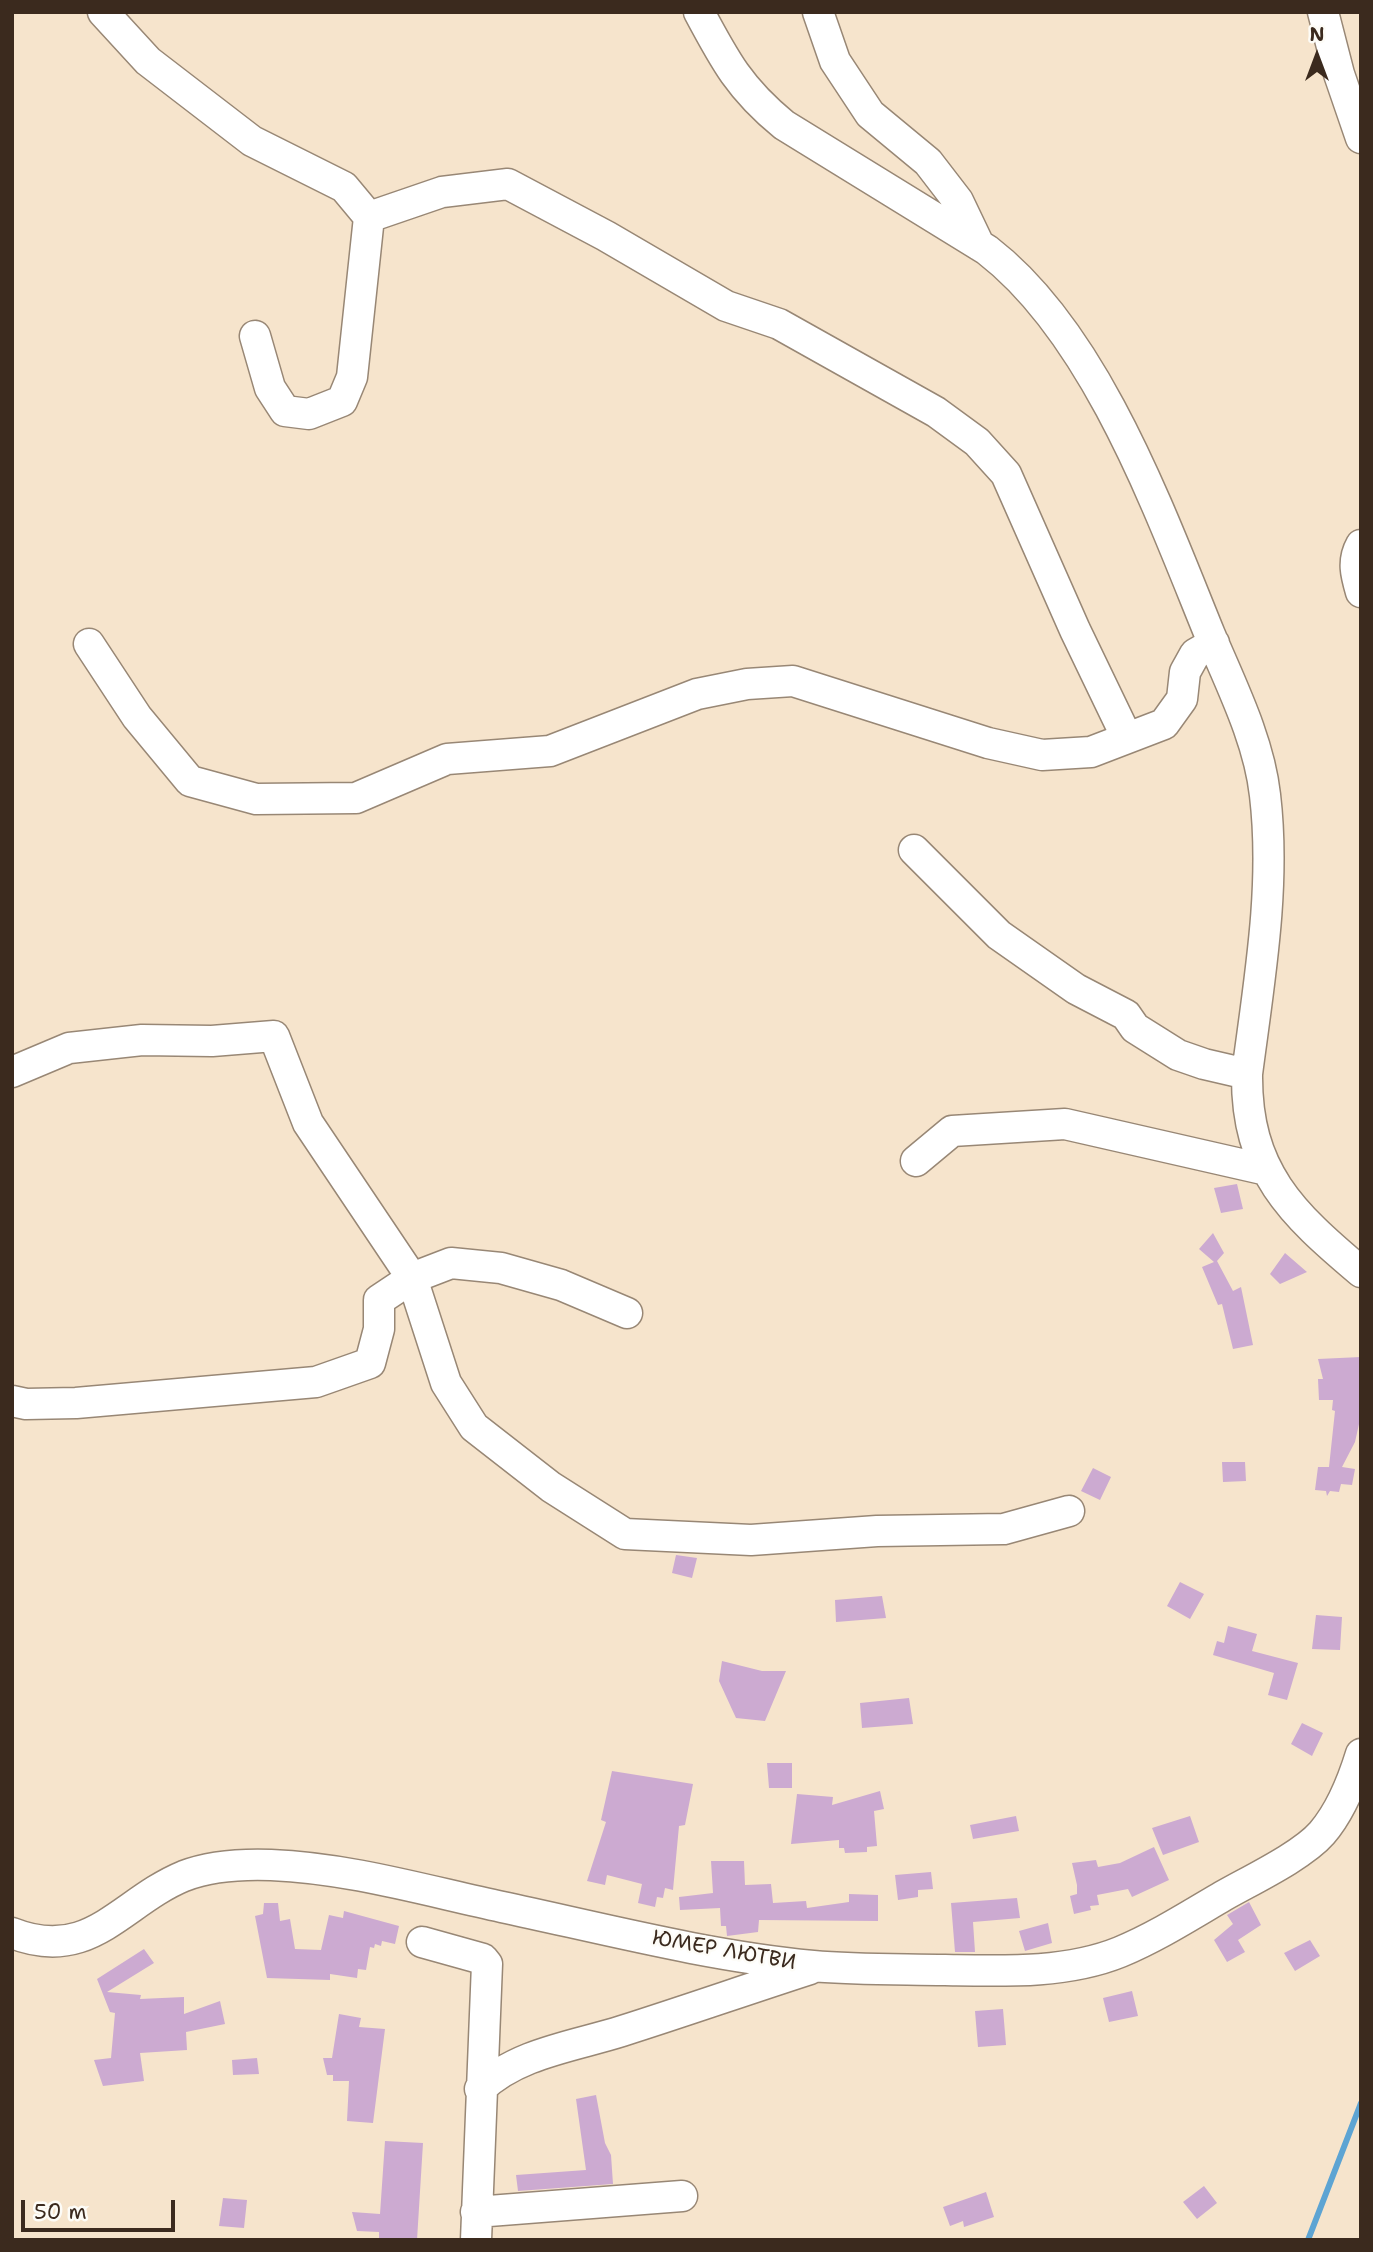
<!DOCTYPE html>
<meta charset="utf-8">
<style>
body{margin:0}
#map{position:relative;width:1373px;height:2252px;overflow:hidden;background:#f6e4cc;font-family:"Shantell Sans",sans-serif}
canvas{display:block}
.frame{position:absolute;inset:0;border:14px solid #3b2a1e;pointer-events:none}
.north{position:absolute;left:1282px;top:21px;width:70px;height:70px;-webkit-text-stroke:5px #fdfcf7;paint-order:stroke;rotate:0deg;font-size:19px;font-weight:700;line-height:28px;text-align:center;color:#3b2a1e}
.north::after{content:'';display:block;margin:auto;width:24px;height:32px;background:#3b2a1e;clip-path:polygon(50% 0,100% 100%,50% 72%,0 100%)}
.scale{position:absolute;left:21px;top:2200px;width:154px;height:32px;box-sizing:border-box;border:4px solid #3b2a1e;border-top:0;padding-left:9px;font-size:21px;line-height:24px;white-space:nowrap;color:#3b2a1e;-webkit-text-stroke:5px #fdfcf7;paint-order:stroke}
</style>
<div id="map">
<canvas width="1373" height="2252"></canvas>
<div class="frame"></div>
<div class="north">N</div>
<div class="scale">50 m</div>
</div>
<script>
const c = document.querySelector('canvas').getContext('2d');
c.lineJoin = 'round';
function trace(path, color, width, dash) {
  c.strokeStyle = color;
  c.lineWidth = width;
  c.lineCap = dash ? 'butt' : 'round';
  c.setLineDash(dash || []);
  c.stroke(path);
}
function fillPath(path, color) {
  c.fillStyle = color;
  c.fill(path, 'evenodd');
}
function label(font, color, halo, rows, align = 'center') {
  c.font = font + ' "Shantell Sans",sans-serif';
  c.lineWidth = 5;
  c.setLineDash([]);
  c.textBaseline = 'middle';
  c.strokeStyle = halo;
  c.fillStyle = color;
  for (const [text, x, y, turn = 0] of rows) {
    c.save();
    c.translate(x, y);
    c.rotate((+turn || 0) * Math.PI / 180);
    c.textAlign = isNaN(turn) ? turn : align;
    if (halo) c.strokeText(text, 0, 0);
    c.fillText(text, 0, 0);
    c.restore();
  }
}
const stream = new Path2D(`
 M1308,2240L1361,2103`);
const building = new Path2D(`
 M1237,1184L1243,1209L1221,1213L1214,1188Z
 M1213,1233L1224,1253L1217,1261L1233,1291L1241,1287L1253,1345L1233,1349L1222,1304L1218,1305L1202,1267L1214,1262L1199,1249Z
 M1285,1253L1307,1272L1280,1284L1270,1274Z
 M1361,1357V1415L1355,1442L1342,1467L1355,1469L1352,1485L1341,1484L1339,1492L1330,1491L1327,1496L1326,1491L1315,1490L1318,1467H1329L1335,1411L1332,1410L1333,1400H1319L1318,1379H1323L1318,1359Z
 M1222,1462H1245L1246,1481L1223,1482Z
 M1093,1468L1111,1477L1100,1500L1081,1491Z
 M676,1555L697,1558L692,1578L672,1573Z
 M1180,1582L1204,1594L1190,1619L1167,1606Z
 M882,1596L886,1618L836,1622L835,1600Z
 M1316,1615L1342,1617L1340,1650L1312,1649Z
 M1228,1626L1257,1634L1252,1651L1298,1663L1287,1700L1268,1695L1274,1673L1213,1655L1217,1641L1224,1643Z
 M722,1661L762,1671H786L765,1721L736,1718L719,1681Z
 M909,1698L913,1724L862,1728L860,1703Z
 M1302,1723L1323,1733L1312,1756L1291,1744Z
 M767,1763H792V1788H769Z
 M612,1771L693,1784L685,1825L679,1826L673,1890L665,1888L663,1898L657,1897L655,1907L638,1903L642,1884L607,1875L605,1885L587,1881L606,1822L601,1820Z
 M880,1791L884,1809L874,1811L877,1846L867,1847V1852L845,1853L844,1848H839V1840L791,1844L797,1794L833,1797L832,1805Z
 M1016,1816L1019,1831L973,1839L970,1825Z
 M1190,1816L1199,1842L1163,1855L1152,1828Z
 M1154,1847L1169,1880L1132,1897L1128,1889L1097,1895L1099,1905L1090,1906L1091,1910L1074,1914L1070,1896L1077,1894V1885L1072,1863L1096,1860L1098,1867L1120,1863Z
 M711,1861H744L745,1885L771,1884L773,1903L806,1901L807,1908L849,1902V1894L878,1895V1921L759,1920L758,1932L727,1936L726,1926H721L720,1908L680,1910L679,1897L713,1893Z
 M931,1872L933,1889L918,1890V1897L898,1900L895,1875Z
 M1017,1898L1020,1918L973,1922L975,1952H955L951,1903Z
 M1249,1902L1261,1925L1238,1940L1245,1952L1227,1962L1214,1940L1233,1924L1227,1915Z
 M264,1903H278L280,1921L290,1919L295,1949L321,1950L329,1915L343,1918L344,1911L399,1926L395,1944L382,1941L381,1946L375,1944L374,1948L370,1947L366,1970L358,1969L357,1978L330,1974V1980L267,1978L255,1916L263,1914Z
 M1048,1923L1052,1943L1025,1951L1019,1931Z
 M1310,1940L1320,1956L1295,1971L1284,1953Z
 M144,1949L154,1963L107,1992L141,1995L140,1999L184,1997V2014L220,2001L225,2024L186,2032L187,2050L140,2053L144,2081L103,2086L94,2060L111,2058L115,2013L110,2012L97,1979Z
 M1132,1991L1138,2016L1109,2022L1103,1998Z
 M1003,2009L1006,2045L978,2047L975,2011Z
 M339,2014L361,2018L359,2027L385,2029L373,2123L347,2121L349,2081H333V2075H327L323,2058H332Z
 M257,2058L259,2074L233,2075L232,2060Z
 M596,2095L605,2143L611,2155L613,2184L518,2191L516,2175L586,2170L576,2099Z
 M385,2141L423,2143L417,2240H379V2232L357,2231L352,2212L380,2214Z
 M1204,2186L1217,2203L1197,2219L1183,2202Z
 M986,2192L994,2217L964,2227L963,2221L950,2226L943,2207Z
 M223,2198L247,2200L244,2228L219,2226Z`);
const minor = new Path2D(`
 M103,12L148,61L252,141L344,187L369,217L352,377L342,401L309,414L285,411L270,388L255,336
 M699,12C725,61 740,89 784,125L987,250C1096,334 1159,510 1210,635C1231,685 1259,740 1265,795C1276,887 1259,982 1247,1074C1246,1171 1291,1213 1361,1272
 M818,12L835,61L870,114L928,162L958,201L979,245
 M1323,12L1339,74L1361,138
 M369,217L442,192L508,184L606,236L726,306L779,324L936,412L977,442L1006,474L1075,630L1127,738
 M1361,545C1352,561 1356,575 1361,592
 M89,644L137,717L190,781L256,799L356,798L447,759L550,751L697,694L747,684L793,681L988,743L1042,755L1091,752L1164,724L1182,699L1185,672L1195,654L1214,643
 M914,850L999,935L1076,989L1126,1015L1135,1028L1178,1055L1204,1064L1247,1074
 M12,1072L69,1048L142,1040L212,1041L274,1036L308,1123L412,1278L446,1383L474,1427L551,1487L625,1534L751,1540L877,1531L1004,1529L1069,1511
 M916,1161L952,1131L1065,1124L1267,1170
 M12,1401L26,1404L76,1403L316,1382L370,1363L379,1329V1300L412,1278L451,1263L501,1268L561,1285L627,1313
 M12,1933C90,1964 121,1902 184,1876C210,1866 243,1864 271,1865C349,1868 427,1891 502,1907C605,1929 708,1956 813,1966C857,1970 901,1969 945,1970C1001,1971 1066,1974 1120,1952C1156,1937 1189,1916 1223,1896C1251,1880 1302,1856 1322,1833C1340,1812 1353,1780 1361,1754
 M422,1942L483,1959L487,1964L476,2240
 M480,2089C517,2053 575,2046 622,2031C685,2011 748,1989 810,1969
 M476,2212L682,2196`);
const streetNames = [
 ["ЮМЕР ЛЮТВИ",724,1951,10]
];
trace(stream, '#5da4d3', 6);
fillPath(building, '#ccaad1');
trace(minor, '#988775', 33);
trace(minor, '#fff', 30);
label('21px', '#3b2a1e', '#fdfcf7', streetNames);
</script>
